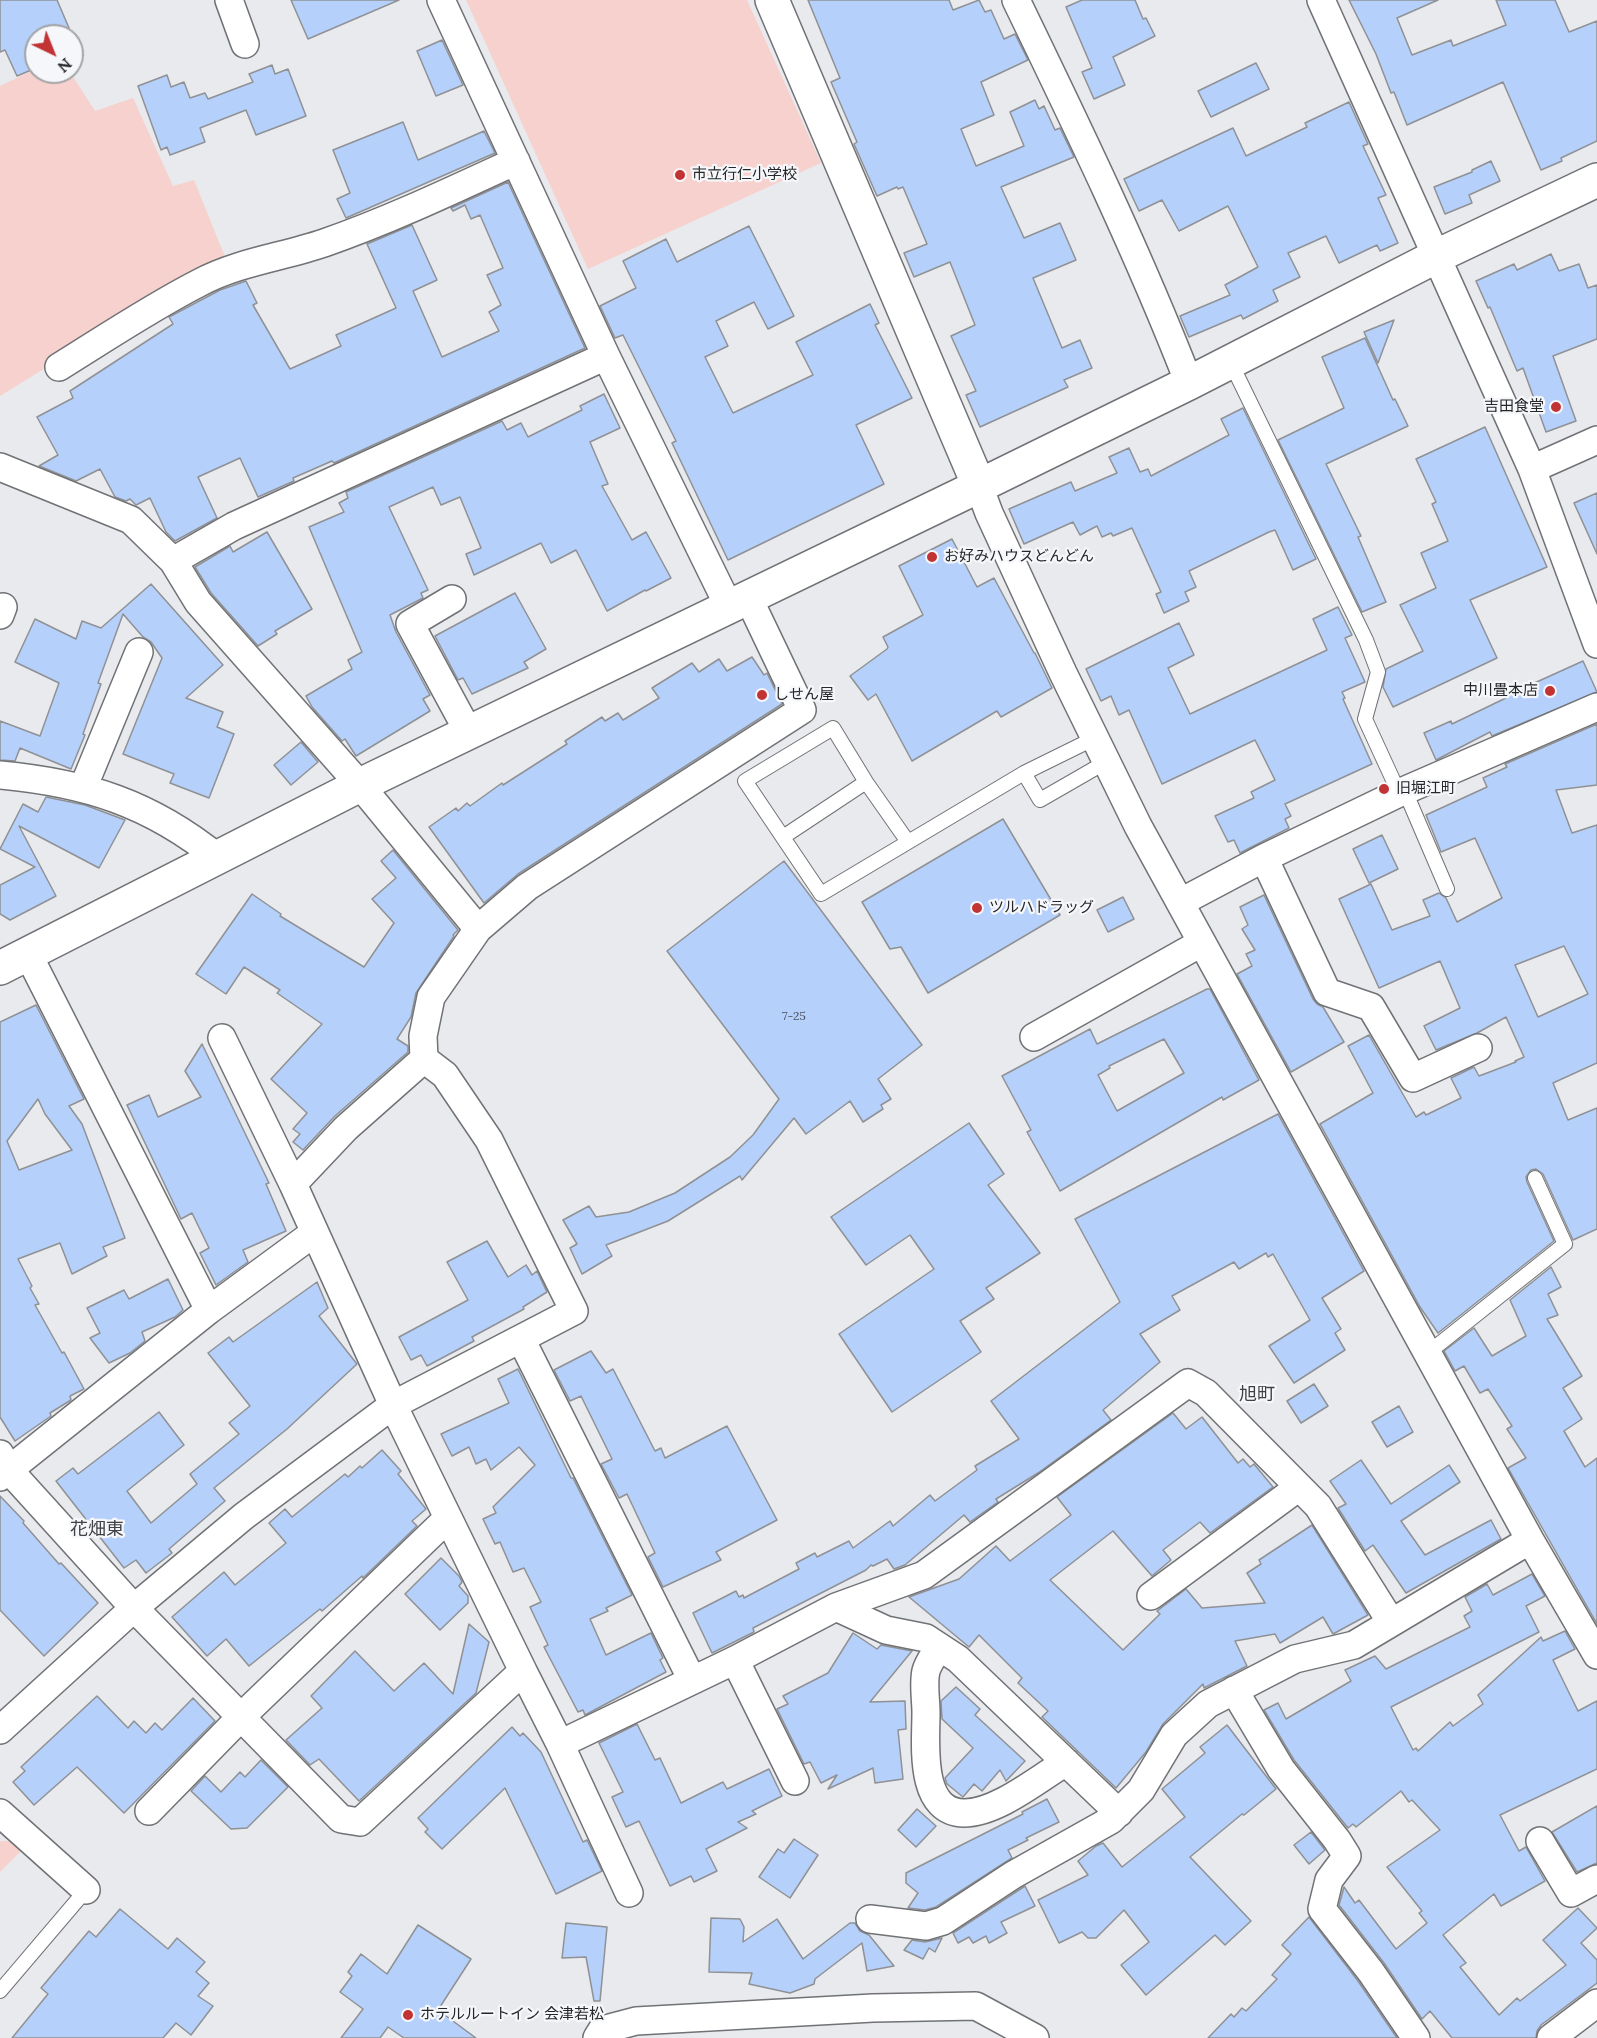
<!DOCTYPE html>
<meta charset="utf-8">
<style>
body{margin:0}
#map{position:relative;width:1597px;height:2038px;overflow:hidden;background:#e8eaed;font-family:Lora,serif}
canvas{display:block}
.north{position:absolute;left:24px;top:24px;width:60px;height:60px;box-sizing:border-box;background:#f5f7fa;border:2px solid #a2a4a6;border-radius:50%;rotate:137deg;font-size:16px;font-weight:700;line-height:24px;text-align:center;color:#262728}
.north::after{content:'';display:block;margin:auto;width:21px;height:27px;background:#c23334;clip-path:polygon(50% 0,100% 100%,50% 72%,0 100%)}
</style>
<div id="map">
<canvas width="1597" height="2038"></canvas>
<div class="north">N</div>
</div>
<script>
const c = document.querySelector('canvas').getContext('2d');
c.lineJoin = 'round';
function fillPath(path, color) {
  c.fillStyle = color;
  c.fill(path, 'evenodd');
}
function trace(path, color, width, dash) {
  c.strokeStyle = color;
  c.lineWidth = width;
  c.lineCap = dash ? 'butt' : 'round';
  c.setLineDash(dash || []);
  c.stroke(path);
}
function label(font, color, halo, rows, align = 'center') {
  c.font = font + ' Lora,"Noto Sans JP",serif';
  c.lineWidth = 4.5;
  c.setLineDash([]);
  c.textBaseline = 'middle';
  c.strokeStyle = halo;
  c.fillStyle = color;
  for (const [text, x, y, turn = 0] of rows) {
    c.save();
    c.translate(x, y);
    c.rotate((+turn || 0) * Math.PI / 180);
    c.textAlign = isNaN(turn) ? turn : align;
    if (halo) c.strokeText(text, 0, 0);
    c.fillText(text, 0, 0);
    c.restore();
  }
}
const green = new Path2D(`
 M466,0H747L821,163L588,269Z
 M36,69V72H70L95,111L133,98L173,186L194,180L225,257L0,396V86Z
 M0,1841H14L21,1851L0,1872Z`);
const building = new Path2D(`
 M0,0H57L69,28L51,36H36V68L17,76L5,50L0,52Z
 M291,0H399L308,39Z
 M808,0H949L953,10L979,0L985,12L991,10L1004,39L1015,34L1028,60L981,82L994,115L961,129L976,166L1024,146L1010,112L1035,100L1039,109L1044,106L1055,130L1060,128L1074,157L1001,187L1024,238L1060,223L1076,260L1033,278L1062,348L1080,340L1092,368L1064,380L1068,387L980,427L966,395L976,391L951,336L975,325L950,262L914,277L904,253L927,244L903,187L898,189L897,187L877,196L854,144L857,142L831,82L840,78Z
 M1082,0H1135L1143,19L1146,18L1155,36L1113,57L1125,85L1094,99L1082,72L1092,68L1066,7Z
 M1349,0H1438L1397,18L1412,55L1451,40L1453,46L1506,25L1496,0H1555L1569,32L1597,21V141L1561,158L1562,161L1541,170L1503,82L1407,125L1394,92L1391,93L1376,54Z
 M442,40L463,85L436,96L417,51Z
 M1256,63L1269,89L1211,117L1198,91Z
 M272,65L275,74L288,69L306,116L256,135L246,110L200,128L205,142L170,155L167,147L161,150L138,86L167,75L171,87L184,82L190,98L205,93L208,99L253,82L249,74Z
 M1349,102L1368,144L1363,146L1386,195L1378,198L1398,243L1380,251L1377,245L1339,263L1326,236L1288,253L1300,277L1273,290L1278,301L1243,319L1241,315L1189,337L1180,316L1230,295L1225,285L1258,267L1228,206L1179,231L1162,200L1139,211L1124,179L1233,128L1246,156L1307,127L1305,123Z
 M403,122L418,160L484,131L495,153L346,218L337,199L350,193L333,150Z
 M1491,161L1500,181L1469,195L1472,203L1445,214L1434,187L1472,172V170Z
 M508,182L585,348L334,463L332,461L293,478L294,481L258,497L240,458L198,477L217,518L175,541L166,532L150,498L136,505L130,499L126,501L115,497L100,469L76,481L39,466L58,455L37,417L73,398L70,391L173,324L169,317L220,290L246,281L257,303L253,305L290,369L341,346L336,335L396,308L367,244L412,225L437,280L413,291L442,357L499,331L489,312L501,305L487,275L503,268L480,215L471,219L465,205L453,211L451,208Z
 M749,226L794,316L768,329L754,302L716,321L728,346L705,357L733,413L813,375L796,342L870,304L879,323L875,325L912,398L856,425L884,484L728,560L672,443L676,441L623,335L615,338L600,306L636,288L623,261L666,239L677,262Z
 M1551,254L1559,271L1579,264L1588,288L1597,285V339L1553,356L1576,421L1546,432L1523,368L1517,371L1490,307L1488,308L1476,281L1514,264L1517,270Z
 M1394,320L1378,363L1364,332Z
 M1365,338L1393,400L1395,399L1408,426L1326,464L1361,536L1358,537L1386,602L1362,612L1278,440L1344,408L1322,357Z
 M604,394L620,428L590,442L608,484L602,486L632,540L646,532L671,578L646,591L645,590L607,611L576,550L551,563L541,543L474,575L466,554L481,548L460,497L441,505L433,487L389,507L428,590L421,593L423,598L390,615L396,632L430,695L423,699L430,711L356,756L345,739L342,741L312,707L306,696L352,669L348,660L362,652L309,527L344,512L339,503L348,498L346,492L502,421L507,430L521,423L528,437L582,410L580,406Z
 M1243,408L1316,559L1293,570L1275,530L1269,532L1189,571L1196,587L1185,592L1189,601L1164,613L1156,594L1161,592L1132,528L1113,536L1111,533L1102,537L1097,526L1080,535L1073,522L1024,544L1009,509L1071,482L1075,491L1117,473L1109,457L1129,448L1140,472L1148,469L1151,476L1229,435L1221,419Z
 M1485,427L1547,567L1470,600L1497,658L1393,707L1383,687L1386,669L1423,651L1400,605L1436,588L1421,553L1448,541L1432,504L1436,502L1416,459Z
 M1597,493V554L1574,503Z
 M267,532L312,609L275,631L277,634L258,646L211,593L195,567L230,546L233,552Z
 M952,539L977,587L994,578L1034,653H1035L1052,688L1001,717L997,711L912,761L876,694L868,700L850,676L887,649L888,647L883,637L923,615L899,566Z
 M151,584L223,665L186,698L223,712L217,727L234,734L209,798L170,783L174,774L123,754L162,658L151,642L143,637L123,614L98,683L101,684L83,734L85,735L71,769L20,748L15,761L0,760V721L40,736L59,683L15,662L35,619L76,639L82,621L101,628Z
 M515,593L546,649L524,662L528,668L472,694L463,678L458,680L435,636Z
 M1338,607L1352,635L1345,638L1365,682L1342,692L1345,698L1343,699L1372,764L1285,804L1291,816L1285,819L1289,828L1240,853L1234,840L1228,842L1215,816L1254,798L1251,792L1275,780L1255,740L1162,784L1129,710L1119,715L1111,696L1101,701L1086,669L1179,623L1194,655L1168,668L1190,714L1327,650L1313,619Z
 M752,657L764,675L767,673L782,704L518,874L484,903L429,827L456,808L458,811L467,803L470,806L502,783L503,785L567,744L565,741L602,717L605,721L618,713L623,720L659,698L652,688L692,663L699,672L719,659L727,671Z
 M1583,661L1597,692L1492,736L1490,732L1436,760L1424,733L1451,721L1452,724L1508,697V695Z
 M1597,724V785L1556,790L1572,833L1597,825V1063L1553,1083L1568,1120L1597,1108V1229L1573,1240L1543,1174L1536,1169L1531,1170L1526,1177L1527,1182L1554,1241L1438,1333L1420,1307L1320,1124L1373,1093L1348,1046L1369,1035L1416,1117L1424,1112L1426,1115L1461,1098L1451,1078L1474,1067L1479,1076L1516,1062L1515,1061L1524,1057L1506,1017L1477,1033L1436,1050L1424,1026L1460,1008L1440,961L1379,988L1339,899L1371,884L1392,930L1430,916L1423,900L1439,893L1446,898L1457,922L1502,898L1475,838L1441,852L1426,815L1487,787L1483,778L1507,767L1505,764ZM1564,946L1588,994L1538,1017L1515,965Z
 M301,742L318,762L291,785L274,765Z
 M46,797L85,805L125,820L99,868L19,826L56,896L10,920L0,914V885L35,867L0,849L23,804L38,812Z
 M1003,819L1060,915L928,993L901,947L890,949L862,902Z
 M1382,835L1398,869L1369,883L1353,849Z
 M393,850L458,930L453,935L454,936L416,993L411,1017L397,1039L408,1046V1052L335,1116L303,1150L293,1142L300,1134L293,1129L307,1113L271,1079L322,1024L277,993L280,990L244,967L226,994L196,974L252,894L281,914L280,916L364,967L394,923L372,899L396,878L381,861Z
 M784,861L922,1045L878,1079L891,1099L881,1105L883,1109L863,1122L850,1101L806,1134L794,1118L742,1180L740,1176L668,1221L606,1245L612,1256L582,1274L570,1248L577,1244L563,1220L589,1206L596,1217L629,1212L675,1193L730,1157L753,1135L779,1099L667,951Z
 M1264,895L1313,999L1317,1004L1323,1007L1344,1042L1291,1072L1237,974L1252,966L1246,954L1255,950L1242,929L1248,925L1240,907Z
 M1123,897L1134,919L1108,932L1097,910Z
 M1207,989H1210L1259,1080L1223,1100L1222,1097L1060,1191L1027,1132L1031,1130L1002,1076L1090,1029L1097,1044ZM1164,1039L1184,1073L1117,1111L1098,1075L1110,1068L1109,1066Z
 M36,1005L84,1099L69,1106L82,1124L125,1238L103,1247L107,1256L72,1274L60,1243L18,1259L32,1286L30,1288L39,1304L35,1305L62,1353L64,1352L84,1389L70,1396L71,1400L50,1413L51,1416L15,1441L0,1417V1022ZM38,1099L45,1114L72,1150L19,1170L7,1141Z
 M202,1044L269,1183L266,1184L286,1231L243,1250L248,1262L216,1285L200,1253L209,1248L192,1213L181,1219L127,1105L149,1095L158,1117L201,1097L185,1071Z
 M1278,1114L1364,1271L1322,1298L1341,1329L1335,1333L1345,1350L1294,1383L1269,1346L1310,1320L1273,1254L1268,1257L1266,1253L1239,1269L1234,1262L1172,1296L1180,1310L1140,1334L1160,1362L1103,1410L1111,1420L1038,1473L996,1499L998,1502L970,1522L964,1515L905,1565L894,1569L887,1559L873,1566L871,1565L866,1570L753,1628L754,1632L712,1653L693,1613L736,1591L739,1597L743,1595L744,1598L799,1569L796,1563L815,1553L817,1557L849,1541L853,1548L890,1521L893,1526L930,1495L935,1501L977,1470L975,1466L1019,1439L991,1401L1120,1302L1075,1219Z
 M969,1123L1004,1174L988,1185L1040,1253L986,1288L994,1299L960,1321L981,1352L892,1412L839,1334L934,1269L910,1235L866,1265L831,1217Z
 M487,1241L508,1277L526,1265L532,1275L537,1271L547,1292L523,1307L524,1309L472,1337L474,1341L427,1366L421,1355L411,1360L399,1337L468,1300L447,1262Z
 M1551,1267L1561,1287L1548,1294L1558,1315L1547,1319L1582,1376L1563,1388L1582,1419L1564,1431L1585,1467L1597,1458V1624L1508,1468L1526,1458L1507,1429L1512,1426L1488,1389L1480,1393L1464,1366L1455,1371L1444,1351L1474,1328L1492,1356L1526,1336L1510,1300Z
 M168,1279L183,1310L175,1317L142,1332L145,1341L130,1353L109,1363L90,1338L100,1333L87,1308L124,1290L129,1299Z
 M317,1282L328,1308L319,1316L357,1364L287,1429L214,1488L225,1501L169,1549L172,1553L146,1573L136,1560L124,1568L56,1481L73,1468L78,1474L159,1412L184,1445L127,1491L151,1523L197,1484L190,1474L239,1434L229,1423L250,1406L208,1353L229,1337L233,1342Z
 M591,1351L606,1373L613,1369L655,1451L661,1448L665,1458L727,1426L777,1520L716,1552L721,1560L663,1587L648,1557L655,1553L627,1494L619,1498L601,1464L612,1459L581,1396L570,1401L554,1370Z
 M518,1369L571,1478H573L632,1595L606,1608L608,1611L590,1619L606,1655L651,1633L663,1658L660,1660L666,1672L585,1715L583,1710L578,1712L544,1647L548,1645L530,1607L541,1602L524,1568L513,1572L500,1542L495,1544L483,1519L496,1513L493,1507L535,1465L519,1447L491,1470L486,1459L476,1464L469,1447L452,1456L441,1434L509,1403L498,1379Z
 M1314,1384L1328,1406L1301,1423L1287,1401Z
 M1399,1406L1413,1432L1387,1447L1372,1422Z
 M1173,1413L1186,1429L1202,1417L1238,1463L1243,1459L1250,1467L1254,1464L1273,1487L1210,1533L1200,1522L1163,1550L1171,1560L1152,1576L1113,1531L1050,1580L1123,1650L1160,1614L1157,1611L1186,1589L1202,1608L1265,1603L1247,1573L1261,1564L1259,1560L1312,1525L1368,1615L1333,1634L1323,1617L1280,1643L1275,1634L1235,1641L1247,1666L1204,1688L1203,1684L1163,1724L1146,1752L1116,1788L1042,1717L1048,1711L1018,1683L1022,1678L979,1635L969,1647L909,1597L959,1579L996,1546L1010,1561L1071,1515L1057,1497Z
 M382,1450L401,1471L398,1474L426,1509L412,1521L417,1526L363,1578L362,1576L322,1611L320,1609L249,1666L226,1639L207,1656L172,1617L224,1572L235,1585L286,1543L269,1523L285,1509L292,1517L345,1474L348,1477L360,1466L362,1468Z
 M1361,1460L1391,1504L1449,1465L1460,1482L1401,1521L1425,1555L1491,1520L1501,1539L1406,1593L1373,1545L1365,1551L1338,1508L1346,1504L1330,1481Z
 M0,1496L24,1521L23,1523L59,1564L61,1563L98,1603L44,1656L0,1610Z
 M441,1558L459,1576L462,1582L459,1586L468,1596V1603L440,1630L405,1594Z
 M1532,1574L1545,1596L1526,1606L1539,1632L1391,1707L1413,1750L1416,1748L1418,1751L1450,1722L1453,1726L1483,1704L1478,1695L1541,1637L1543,1641L1565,1631L1575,1649L1553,1660L1578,1711L1597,1701V1769L1500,1815L1519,1851L1526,1847L1545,1881L1501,1906L1494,1894L1443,1935L1466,1963L1460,1967L1499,2015L1517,1998L1520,2001L1566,1965L1543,1940L1578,1908L1597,1928L1581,1943L1597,1960V1983L1541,2025L1537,2031L1536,2038H1452L1430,2011L1422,2019L1384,1963L1339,1905L1344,1887L1355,1903L1359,1900L1396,1949L1427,1923L1419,1913L1422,1911L1387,1867L1440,1830L1412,1800L1409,1802L1401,1791L1356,1827L1353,1824L1348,1828L1294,1760L1264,1710L1278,1703L1286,1719L1351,1681L1345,1670L1375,1656L1386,1669L1470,1627L1464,1616L1472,1611L1465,1597L1487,1584L1493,1595Z
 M469,1624L489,1642L476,1693L359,1801L319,1759L310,1765L286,1740L322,1708L311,1696L355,1651L394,1691L424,1663L453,1694Z
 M853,1633L877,1649L881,1645L912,1651L870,1702L905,1701L906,1729L898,1730L903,1779L875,1783L873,1768L828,1789L837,1775L821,1783L810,1762L804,1764L777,1709L788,1704L783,1696L828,1673Z
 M956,1687L980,1709L975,1715L1025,1761L1006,1781L1000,1770L982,1791L974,1784L963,1797L947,1784L945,1778L973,1748L942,1719L941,1701Z
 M97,1696L128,1728L134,1721L146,1733L155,1723L162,1730L193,1698L215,1721L124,1813L77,1767L34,1805L13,1782L25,1771L21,1767Z
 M637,1724L655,1760L660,1758L681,1803L723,1782L727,1789L769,1769L782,1796L752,1811L756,1814L738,1822L747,1828L706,1849L717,1871L694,1882L691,1876L670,1886L639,1821L626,1827L612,1797L623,1792L599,1743Z
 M1227,1725L1276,1789L1244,1815L1242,1814L1190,1857L1251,1921L1225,1945L1215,1935L1146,1995L1121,1965L1149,1942L1124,1910L1096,1938H1088L1082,1932L1059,1943L1038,1900L1088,1875L1078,1861L1096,1846L1103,1843L1122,1867L1185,1817L1162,1789L1205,1753L1200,1747Z
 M512,1727L520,1736L523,1733L541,1752L583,1842L587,1840L602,1871L556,1894L505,1788L442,1849L425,1832L428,1829L418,1818Z
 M261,1760L288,1787L247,1828L231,1829L191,1791L205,1776L221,1792L240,1772L245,1777Z
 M1047,1799L1059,1822L1026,1838L1028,1840L1008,1850L1012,1858L936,1907L925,1910L908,1908L918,1893L906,1883V1873L1023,1814L1022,1812Z
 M1597,1806V1863L1577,1872L1552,1832Z
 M917,1809L936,1826L916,1847L898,1830Z
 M1311,1832L1325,1850L1309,1864L1294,1845Z
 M794,1839L818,1855L790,1898L759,1877L778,1849L784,1853Z
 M1025,1886L1035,1906L1001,1922L1007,1933L989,1943L986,1936L973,1943L969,1937L958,1943L953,1933Z
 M120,1909L168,1949L177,1938L205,1962L196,1972L209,1983L198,1996L213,2006L191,2035L176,2023L163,2038H12L48,1994L41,1988L89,1931L96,1937Z
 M1309,1917L1358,1981L1397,2038H1208L1231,2014L1234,2017L1242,2008L1246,2011L1277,1979L1272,1975L1291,1954L1282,1945Z
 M711,1918L740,1919L744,1927L743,1942L777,1919L803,1959L850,1923H855L860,1931L869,1935L894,1966L867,1971L862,1943L815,1979L814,1984L790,1993L749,1984L752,1973L709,1972Z
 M566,1923L607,1927L600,2001H594L586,1957L562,1958Z
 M418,1925L471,1959L438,2010L476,2038H404L388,2027L380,2038H341L363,2009L340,1992L352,1976L348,1972L361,1954L387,1974Z
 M942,1938L935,1952L929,1948L923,1959L904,1950L912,1940L925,1942Z`);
const lane = new Path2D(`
 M1230,361L1366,640L1378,672L1365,719L1399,793
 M1024,773L1095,738
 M1405,791L1447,889
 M783,837L866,782
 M908,842L866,782L833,728L745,781L821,894L1024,773L1040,800L1106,762
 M1428,1353L1565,1244L1535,1178
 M0,1991L86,1890`);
const street = new Path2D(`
 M229,0L245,44
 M441,0L606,356L729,607
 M1016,0C1077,126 1138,252 1189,383
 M1321,0L1532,469L1597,644
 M59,367C104,339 152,307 199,283C238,262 283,257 324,243C390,220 453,190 516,161
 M0,467L131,520L173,561L234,526L606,356
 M1532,469L1597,440
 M979,486L989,513L1063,673L1138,826L1530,1540L1597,1655
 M173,561L198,602L360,785L478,929
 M452,599L410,624L469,733
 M0,615L3,607
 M0,775C86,783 150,803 218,858
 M83,788L139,652
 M1264,858L1327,992L1371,1007L1413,1078L1478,1048
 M1181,902L1264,858L1399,793L1597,707
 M1034,1037L1201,943
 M222,1038L293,1184L393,1405L574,1311L489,1140L445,1075L424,1059
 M293,1184L346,1128L424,1059L423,1036L431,997L478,929L527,887L802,710L748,597
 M209,1310L314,1233
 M521,1339L692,1680
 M0,1454L9,1470L134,1608L341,1819L360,1822L523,1671L393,1405L244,1516L134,1608L0,1730
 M0,1477L209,1310L28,954
 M1151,1596L1299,1487
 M836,1607L886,1630L926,1638L958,1659L1119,1813
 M939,1647C935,1654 928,1663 926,1671C923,1683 926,1700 926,1713C926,1743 918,1812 964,1813C997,1813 1038,1779 1066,1762
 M735,1660L795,1781
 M523,1671L560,1744L629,1893
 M1234,1690L1281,1769L1337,1840L1347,1856L1329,1880L1322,1909L1371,1972L1416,2038
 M560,1744L735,1660L836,1607L924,1575L1188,1383L1206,1393L1318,1506L1391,1622
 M149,1811L241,1717L448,1518
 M0,1813L86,1890
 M1540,1841L1571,1893L1597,1879
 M870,1919L926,1926L943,1921L1013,1875L1111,1820L1141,1790L1174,1735L1208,1704L1295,1659L1354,1645L1530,1540
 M597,2038L602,2030L636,2021L873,2008L976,2006L1035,2038
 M1551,2038L1597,2003`);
const secondary = new Path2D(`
 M772,0L979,486
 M0,968L360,785L979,486L1189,383L1437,256L1597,180`);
const markers = [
 [680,175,6,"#c23334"],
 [1556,407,6,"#c23334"],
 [932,557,6,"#c23334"],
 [1550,691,6,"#c23334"],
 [762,695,6,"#c23334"],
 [1384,789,6,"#c23334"],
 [977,908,6,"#c23334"],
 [408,2015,6,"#c23334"]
];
const numberNames = [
 ["7-25",794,1017]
];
const poiNames = [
 ["市立行仁小学校",692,175],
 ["吉田食堂",1544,407,"right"],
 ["お好みハウスどんどん",944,557],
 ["中川畳本店",1538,691,"right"],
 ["しせん屋",774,695],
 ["旧堀江町",1396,789],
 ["ツルハドラッグ",989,908],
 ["ホテルルートイン 会津若松",420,2015]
];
const quarterNames = [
 ["旭町",1257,1395],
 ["花畑東",97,1530]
];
fillPath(green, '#f7d1cd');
fillPath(building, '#b6d0fc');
trace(building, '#8f9194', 1.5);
trace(lane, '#707275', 16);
trace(street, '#707275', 30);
trace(secondary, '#707275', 36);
trace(lane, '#fff', 14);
trace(street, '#fff', 27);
trace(secondary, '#fff', 33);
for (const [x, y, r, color] of markers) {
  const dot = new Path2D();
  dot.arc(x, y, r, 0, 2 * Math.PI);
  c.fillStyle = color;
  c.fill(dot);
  trace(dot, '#f5f7fa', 2);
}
label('12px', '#4a515d', null, numberNames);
label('15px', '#262728', '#f5f7fa', poiNames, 'left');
label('18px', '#404144', '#f5f7fa', quarterNames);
</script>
